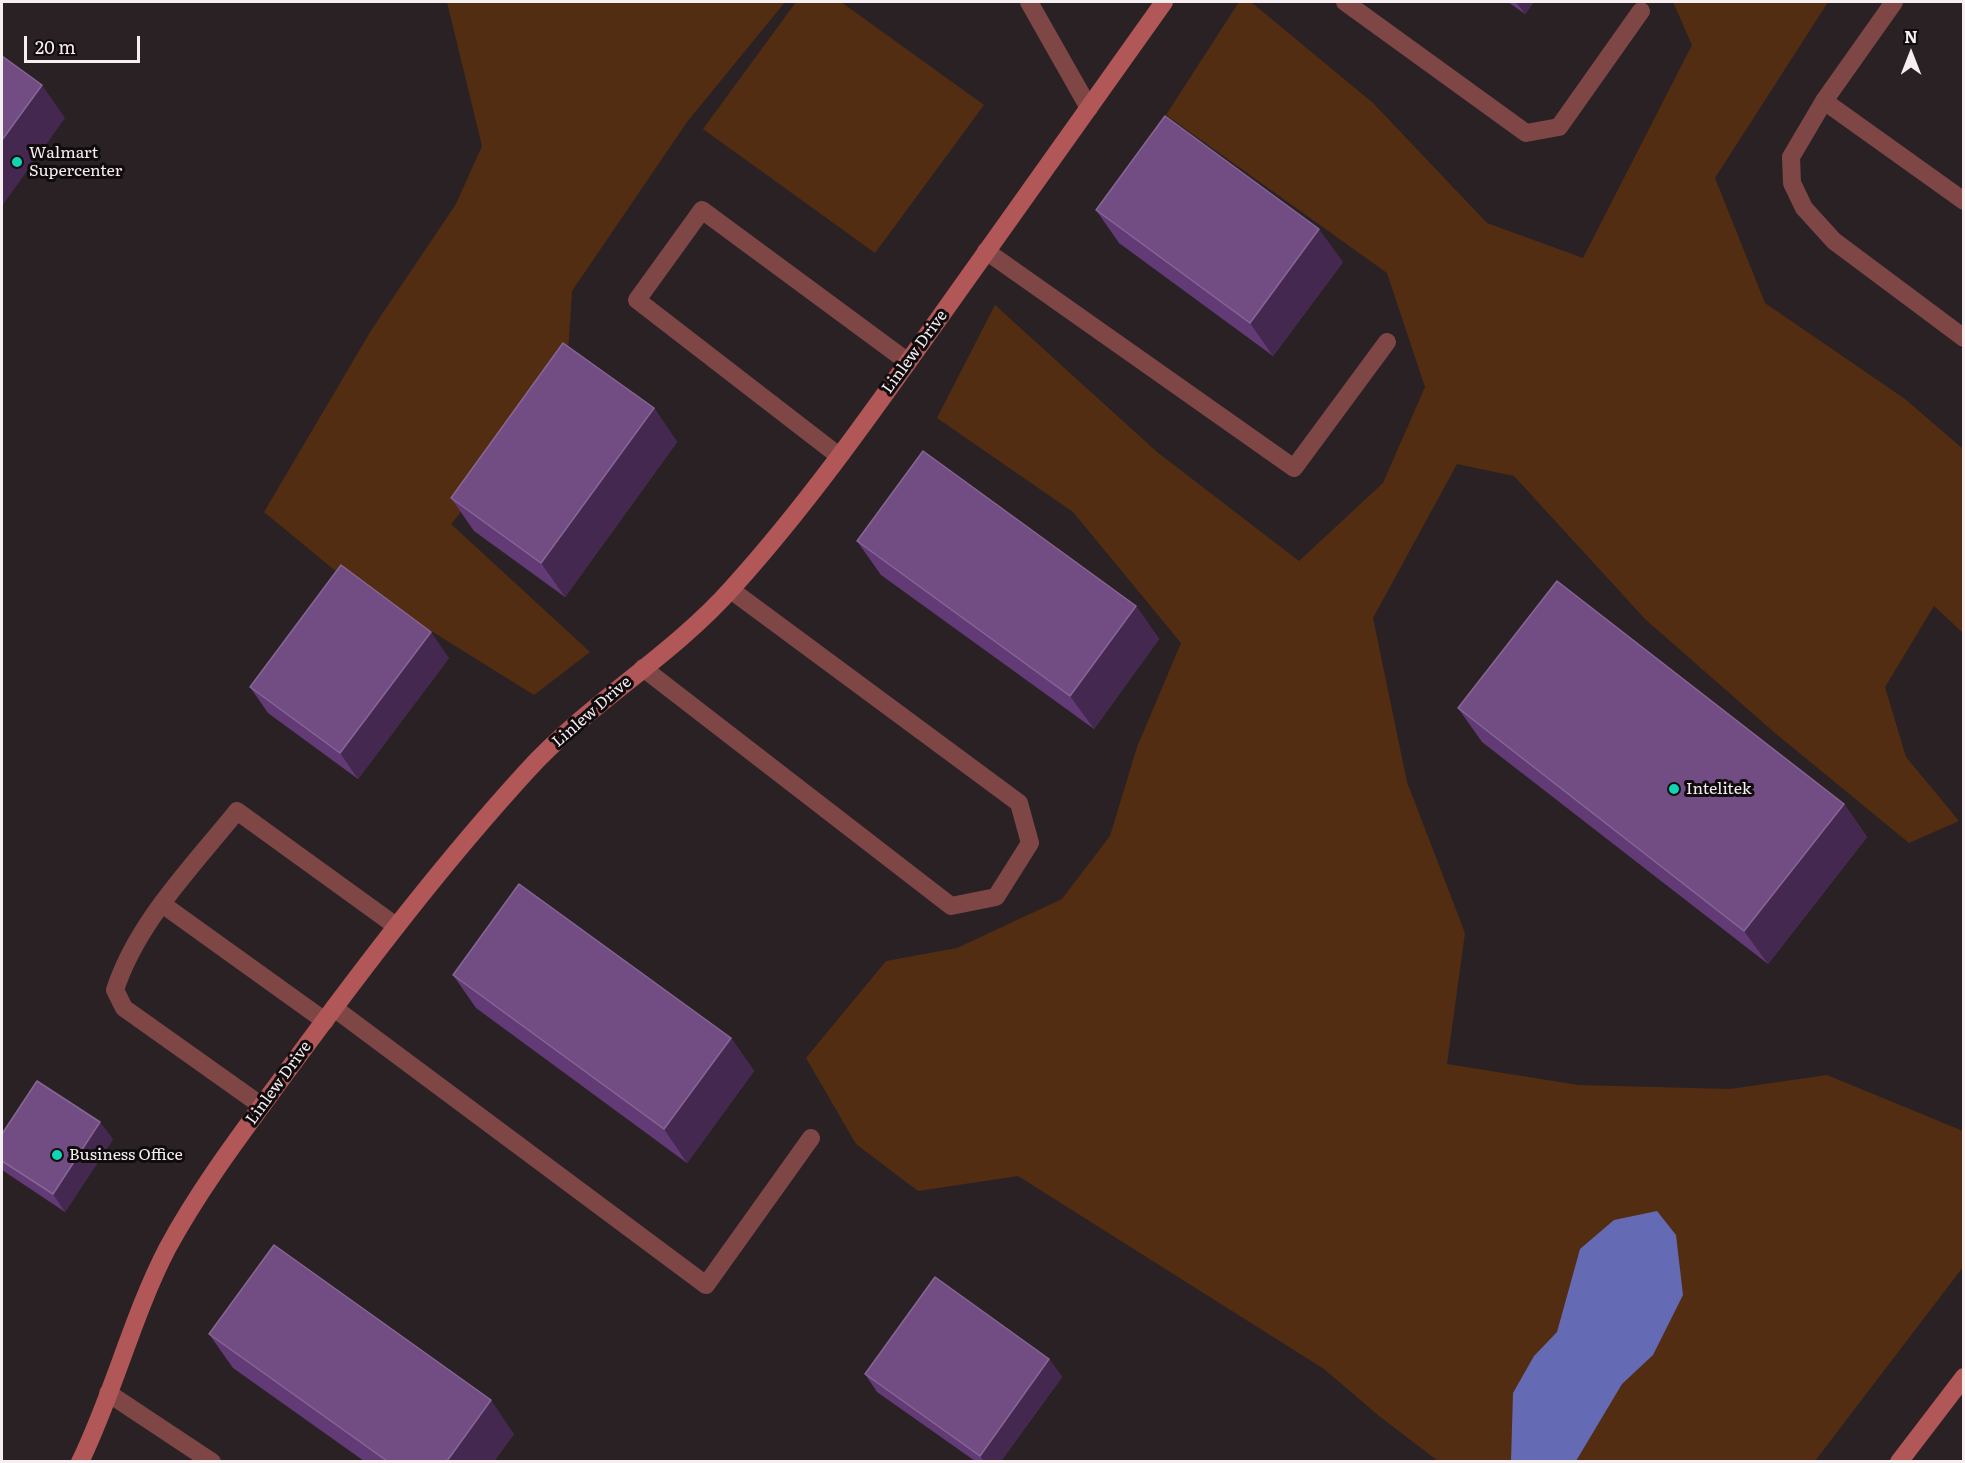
<!DOCTYPE html>
<style>
body{margin:0}
#map{position:relative;width:1965px;height:1463px;overflow:hidden;background:#2a2125;font-family:Literata,serif}
canvas{display:block}
.frame{position:absolute;inset:0;border:3px solid #f6eff2;pointer-events:none}
.north{position:absolute;left:1881px;top:24px;width:60px;height:60px;-webkit-text-stroke:4px #100c0e;paint-order:stroke;rotate:0deg;font-size:16px;font-weight:700;line-height:24px;text-align:center;color:#f6eff2}
.north::after{content:'';display:block;margin:auto;width:21px;height:27px;background:#f6eff2;clip-path:polygon(50% 0,100% 100%,50% 72%,0 100%)}
.scale{position:absolute;left:24px;top:36px;width:116px;height:27px;box-sizing:border-box;border:3px solid #f6eff2;border-top:0;padding-left:8px;font-size:18px;line-height:21px;white-space:nowrap;color:#f6eff2;-webkit-text-stroke:4px #100c0e;paint-order:stroke}
</style>
<div id="map">
<canvas width="1965" height="1463"></canvas>
<div class="frame"></div>
<div class="north">N</div>
<div class="scale">20 m</div>
</div>
<script>
const c = document.querySelector('canvas').getContext('2d');
c.lineJoin = 'round';
function fillPath(path, color) {
  c.fillStyle = color;
  c.fill(path, 'evenodd');
}
function trace(path, color, width, dash) {
  c.strokeStyle = color;
  c.lineWidth = width;
  c.lineCap = dash ? 'butt' : 'round';
  c.setLineDash(dash || []);
  c.stroke(path);
}
function label(font, color, halo, rows, align = 'center') {
  c.font = font + ' Literata,serif';
  c.lineWidth = 6;
  c.setLineDash([]);
  c.textBaseline = 'middle';
  c.strokeStyle = halo;
  c.fillStyle = color;
  for (const [text, x, y, turn = 0] of rows) {
    c.save();
    c.translate(x, y);
    c.rotate((+turn || 0) * Math.PI / 180);
    c.textAlign = isNaN(turn) ? turn : align;
    if (halo) c.strokeText(text, 0, 0);
    c.fillText(text, 0, 0);
    c.restore();
  }
}
const green = new Path2D(`
 M447,2H785L687,122L572,291L566,384L451,524L590,652L534,695L338,573L264,512L372,329L456,204L482,146Z
 M796,2H841L984,105L875,253L703,129Z
 M1239,2H1251L1373,103L1487,223L1583,258L1692,45L1673,2H1828L1715,178L1765,303L1905,399L1963,449V633L1934,606L1885,687L1906,757L1959,821L1909,843L1775,733L1646,620L1514,476L1457,464L1373,618L1407,782L1465,933L1447,1064L1578,1085L1730,1089L1827,1075L1963,1131V1267L1815,1461H1438L1379,1416L1324,1369L1018,1176L918,1191L856,1144L806,1058L886,961L957,948L1062,899L1110,836L1137,747L1181,643L1073,512L937,418L995,305L1157,452L1299,561L1383,483L1425,387L1387,273L1166,115Z`);
const water = new Path2D(`
 M1657,1211L1676,1235L1683,1295L1653,1355L1622,1384L1576,1461H1511L1513,1393L1534,1356L1557,1332L1580,1249L1614,1220Z`);
const lane = new Path2D(`
 M1029,2L1089,108
 M1345,2L1526,133L1559,127L1641,11
 M1894,2L1824,101L1791,157L1792,183L1804,208L1834,241L1964,338
 M1824,101L1964,201
 M986,251L1294,468L1387,342
 M839,456L637,300L702,210L908,362
 M643,668L951,906L996,897L1030,843L1019,803L731,590
 M162,904L325,1021
 M334,1008L706,1285L811,1138
 M262,1106L124,1008L115,990C137,922 193,866 237,811L396,926
 M108,1393L212,1462`);
const secondary = new Path2D(`
 M80,1462C114,1392 132,1317 167,1249C202,1184 248,1125 291,1066C366,964 442,864 527,771C589,703 672,656 733,587C807,505 871,414 935,324C1011,217 1088,109 1164,2
 M1899,1462L1964,1377`);
const wall = new Path2D(`
 M1508,2H1534L1525,14Z
 M1096,210L1343,262L1273,356L1119,243Z
 M654,408L677,442L565,597L474,531L451,498Z
 M857,541L1136,606L1159,639L1094,729L881,575Z
 M449,658L358,779L268,713L250,687Z
 M1458,708L1844,804L1867,837L1768,964L1482,742Z
 M453,975L731,1038L754,1071L687,1163L476,1008Z
 M2,1134L113,1139L65,1212L2,1170Z
 M209,1334L514,1434L494,1461H364L233,1368Z
 M1049,1359L1062,1377L1001,1461H975L877,1392L865,1374Z`);
const shadedWall = new Path2D(`
 M1516,2H1534L1525,14Z
 M42,85L65,118L2,206V140Z
 M1319,229L1343,262L1273,356L1250,323Z
 M654,408L677,442L565,597L541,563Z
 M1136,606L1159,639L1094,729L1070,696Z
 M431,632L449,658L358,779L340,753Z
 M1844,804L1867,837L1768,964L1744,931Z
 M731,1038L754,1071L687,1163L664,1129Z
 M100,1122L113,1139L65,1212L53,1194Z
 M1049,1359L1062,1377L1001,1461H984L980,1456Z
 M491,1400L514,1434L494,1461H447Z`);
const building = new Path2D(`
 M2,56L42,85L2,140Z
 M1165,116L1319,229L1250,323L1096,210Z
 M563,343L654,408L541,563L451,498Z
 M923,451L1136,606L1070,696L857,541Z
 M341,565L431,632L340,753L250,687Z
 M1557,581L1844,804L1744,931L1458,708Z
 M519,884L731,1038L664,1129L453,975Z
 M37,1081L100,1122L53,1194L2,1161V1134Z
 M274,1245L491,1400L447,1461H387L209,1334Z
 M935,1277L1049,1359L980,1456L865,1374Z`);
const markers = [
 [17,162,6,"#10d5b4"],
 [1674,789,6,"#10d5b4"],
 [57,1155,6,"#10d5b4"]
];
const poiNames = [
 ["Walmart",29,153],
 ["Supercenter",29,171],
 ["Intelitek",1686,789],
 ["Business Office",69,1155]
];
const streetNames = [
 ["Linlew Drive",915,352,-54],
 ["Linlew Drive",592,712,-41],
 ["Linlew Drive",279,1083,-54]
];
fillPath(green, '#532d11');
fillPath(water, '#646ab4');
trace(lane, '#7f4646', 18);
trace(secondary, '#b15758', 18);
fillPath(wall, '#623a76');
fillPath(shadedWall, '#452850');
fillPath(building, '#724d84');
trace(building, '#876695', 1.5);
for (const [x, y, r, color] of markers) {
  const dot = new Path2D();
  dot.arc(x, y, r, 0, 2 * Math.PI);
  c.fillStyle = color;
  c.fill(dot);
  trace(dot, '#100c0e', 2);
}
label('16px', '#f6eff2', '#100c0e', poiNames, 'left');
label('16px', '#f6eff2', '#100c0e', streetNames);
</script>
